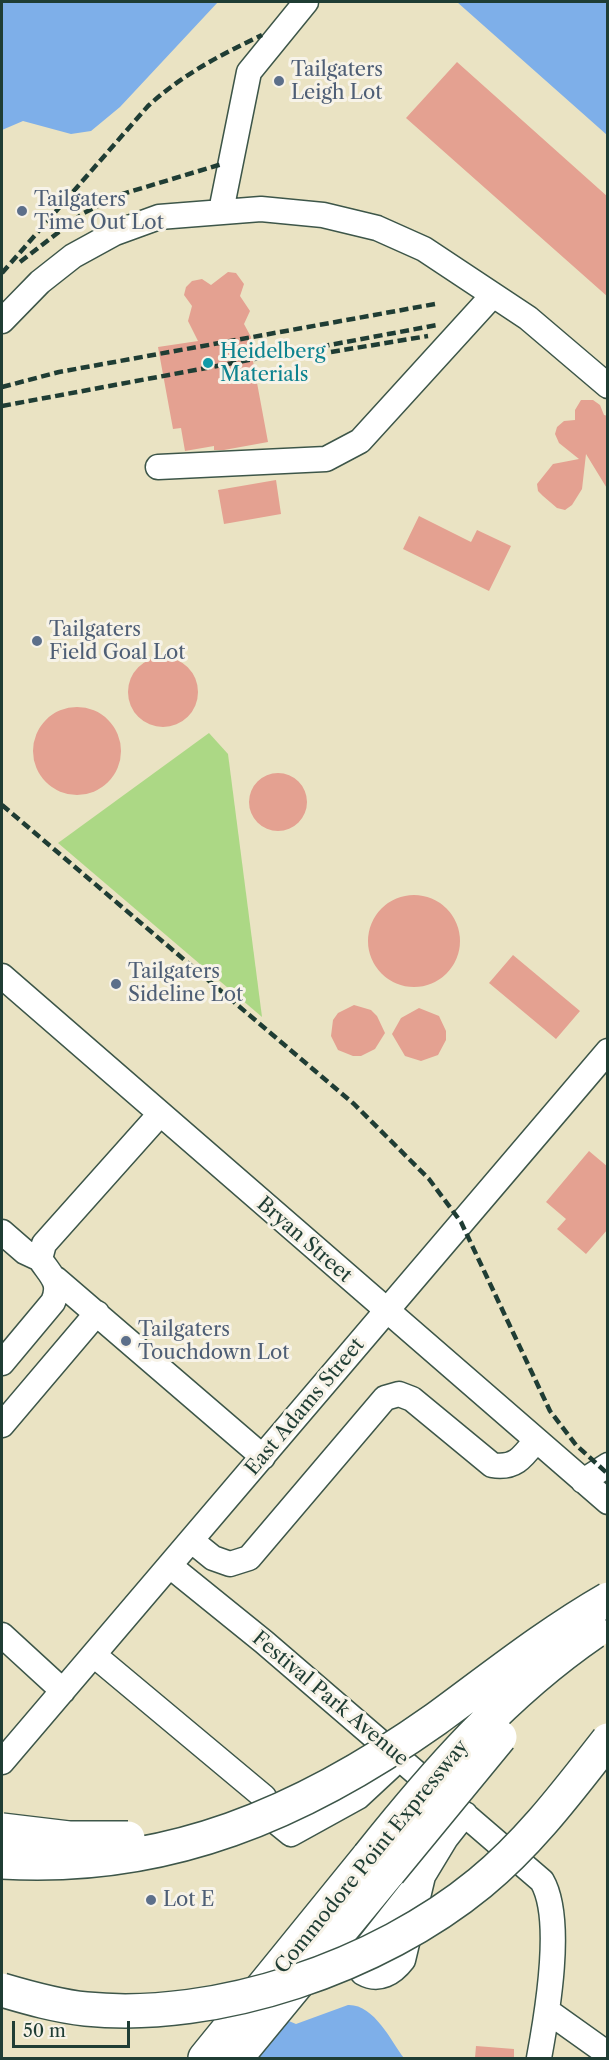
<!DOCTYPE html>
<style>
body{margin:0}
#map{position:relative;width:609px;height:2060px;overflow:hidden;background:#eae3c3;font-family:"Libre Caslon Text",serif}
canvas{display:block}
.frame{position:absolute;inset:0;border:3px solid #1f3d34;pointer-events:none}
.scale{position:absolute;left:12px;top:2021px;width:118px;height:27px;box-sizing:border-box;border:3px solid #1f3d34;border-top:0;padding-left:8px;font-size:18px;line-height:21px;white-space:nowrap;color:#1f3d34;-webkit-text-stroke:4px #f7f3e8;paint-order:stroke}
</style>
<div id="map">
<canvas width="609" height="2060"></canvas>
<div class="frame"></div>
<div class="scale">50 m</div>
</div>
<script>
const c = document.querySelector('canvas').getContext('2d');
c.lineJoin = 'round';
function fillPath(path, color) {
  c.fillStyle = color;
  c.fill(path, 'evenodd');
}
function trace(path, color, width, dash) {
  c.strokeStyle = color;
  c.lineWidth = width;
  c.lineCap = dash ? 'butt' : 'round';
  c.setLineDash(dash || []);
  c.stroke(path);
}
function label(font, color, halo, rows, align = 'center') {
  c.font = font + ' "Libre Caslon Text",serif';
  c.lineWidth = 6;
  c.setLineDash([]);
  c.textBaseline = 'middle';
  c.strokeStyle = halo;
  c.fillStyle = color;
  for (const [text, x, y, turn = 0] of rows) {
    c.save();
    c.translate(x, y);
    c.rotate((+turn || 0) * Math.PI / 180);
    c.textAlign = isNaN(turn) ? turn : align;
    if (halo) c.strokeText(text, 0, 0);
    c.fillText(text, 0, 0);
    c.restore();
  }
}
const green = new Path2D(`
 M209,733L228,754L262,1017L58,843Z`);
const water = new Path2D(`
 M2,2H218L120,107L91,131L71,134L23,121L2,130Z
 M457,2H607V135Z
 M348,2005C374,2004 391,2041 404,2058H252L284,2019L296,2024Z`);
const building = new Path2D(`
 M457,62L608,197V297L406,118Z
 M228,272L236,273L244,284L240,296L250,311L244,324L251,337L250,345L268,442L224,450H214V446L185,451L181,428L173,429L158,347L198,341L188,321L192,306L184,295L186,287L192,281L202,279L211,285Z
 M581,400H593L600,405L604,415L608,416V490L586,454L582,489L572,505L565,510L557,508L543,496L538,491L537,484L553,464L579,459L559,443L555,434L557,427L564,421L575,420V410Z
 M276,480L281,514L224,524L218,490Z
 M419,516L471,542L477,530L511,546L489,591L403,549Z
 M128 692a35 35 0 1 1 70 0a35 35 0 1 1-70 0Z
 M33 751a44 44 0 1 1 88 0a44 44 0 1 1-88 0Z
 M249 802a29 29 0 1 1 58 0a29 29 0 1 1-58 0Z
 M368 941a46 46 0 1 1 92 0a46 46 0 1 1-92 0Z
 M513,955L580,1011L556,1039L489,983Z
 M354,1005L371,1010L377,1016L385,1033L375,1049L361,1056H353L338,1050L331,1036L333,1020L338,1013Z
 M419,1008L439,1016L446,1031V1040L438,1055L421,1061L405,1056L392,1034L401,1018Z
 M589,1151L608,1167V1229L586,1254L557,1229L566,1219L546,1202Z
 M476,2046L514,2049V2058H475Z`);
const minor = new Path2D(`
 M221,211L249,72L306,2
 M2,321L40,282L73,256L115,233L159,217L261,209L323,215L377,228L424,249L528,318L608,386
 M158,467L326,459L360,441L493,295
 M2,976L608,1502
 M2,1232L25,1252L40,1259
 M56,1279L263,1457
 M2,1363L53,1302C62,1282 50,1275 40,1259L44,1244L160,1114
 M2,1425L97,1313
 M583,1481L608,1465
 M192,1541L213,1558L230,1564L249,1558L385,1398L399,1394L412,1399L492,1465C515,1469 523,1457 536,1440
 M170,1566L264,1642L542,1881C564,1919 547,2015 539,2058
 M2,1635L63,1691
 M94,1655L264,1797L275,1821L291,1834L358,1797L400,1758
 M2,1762L608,1051
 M423,1876L403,1960C393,1973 379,1982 363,1973L356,1965L359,1957L423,1876L446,1838L465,1814
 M549,2012L608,2054`);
const highway = new Path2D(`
 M205,2058L369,1856
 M236,2058L389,1872`);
const rail = new Path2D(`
 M20,262L82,214L119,195L222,164
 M2,273L148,106C182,75 220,55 262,35
 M331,352L428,336
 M2,387L59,372L435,304
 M2,406L437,325
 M2,805L354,1104L429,1179L461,1222L550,1411L576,1445L608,1474`);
const highwayBridge = new Path2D(`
 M2,1830L69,1838H128
 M369,1856C435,1773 505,1693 594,1632
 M2,1862C167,1872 303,1813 436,1719C492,1678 547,1634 608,1599
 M389,1872L500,1737
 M2,1990C29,1998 57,2006 86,2009C218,2022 379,1966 480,1883C530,1842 568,1791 608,1740`);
const markers = [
 [279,81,6,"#5c6f8a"],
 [22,211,6,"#5c6f8a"],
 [208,363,6,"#0f9aa8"],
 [37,641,6,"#5c6f8a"],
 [116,984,6,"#5c6f8a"],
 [126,1341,6,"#5c6f8a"],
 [151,1900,6,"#5c6f8a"]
];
const serviceNames = [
 ["Tailgaters",291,70],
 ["Leigh Lot",291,93],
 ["Tailgaters",34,200],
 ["Time Out Lot",34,223],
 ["Tailgaters",49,630],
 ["Field Goal Lot",49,653],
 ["Tailgaters",128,972],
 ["Sideline Lot",128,995],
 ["Tailgaters",138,1330],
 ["Touchdown Lot",138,1353],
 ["Lot E",163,1900]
];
const cultureNames = [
 ["Heidelberg",220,352],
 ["Materials",220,375]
];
const streetNames = [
 ["Bryan Street",304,1240,41],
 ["East Adams Street",305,1407,-50],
 ["Festival Park Avenue",330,1699,40],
 ["Commodore Point Expressway",372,1857,-51]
];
fillPath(green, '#acd885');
fillPath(water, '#7eafe9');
fillPath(building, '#e4a191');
trace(minor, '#3d5649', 27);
trace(highway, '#3d5649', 36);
trace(minor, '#fff', 24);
trace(highway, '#fff', 33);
trace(rail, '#1f3d34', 4.5, [9, 4.5]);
trace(highwayBridge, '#3d5649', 36, []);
trace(highwayBridge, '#fff', 33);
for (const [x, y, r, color] of markers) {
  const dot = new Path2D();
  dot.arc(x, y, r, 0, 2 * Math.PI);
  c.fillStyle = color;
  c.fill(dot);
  trace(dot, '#f7f3e8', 2);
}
label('20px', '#4e5e75', '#f7f3e8', serviceNames, 'left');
label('20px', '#0d838f', '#f7f3e8', cultureNames, 'left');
label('20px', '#1f3d34', '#f7f3e8', streetNames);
</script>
